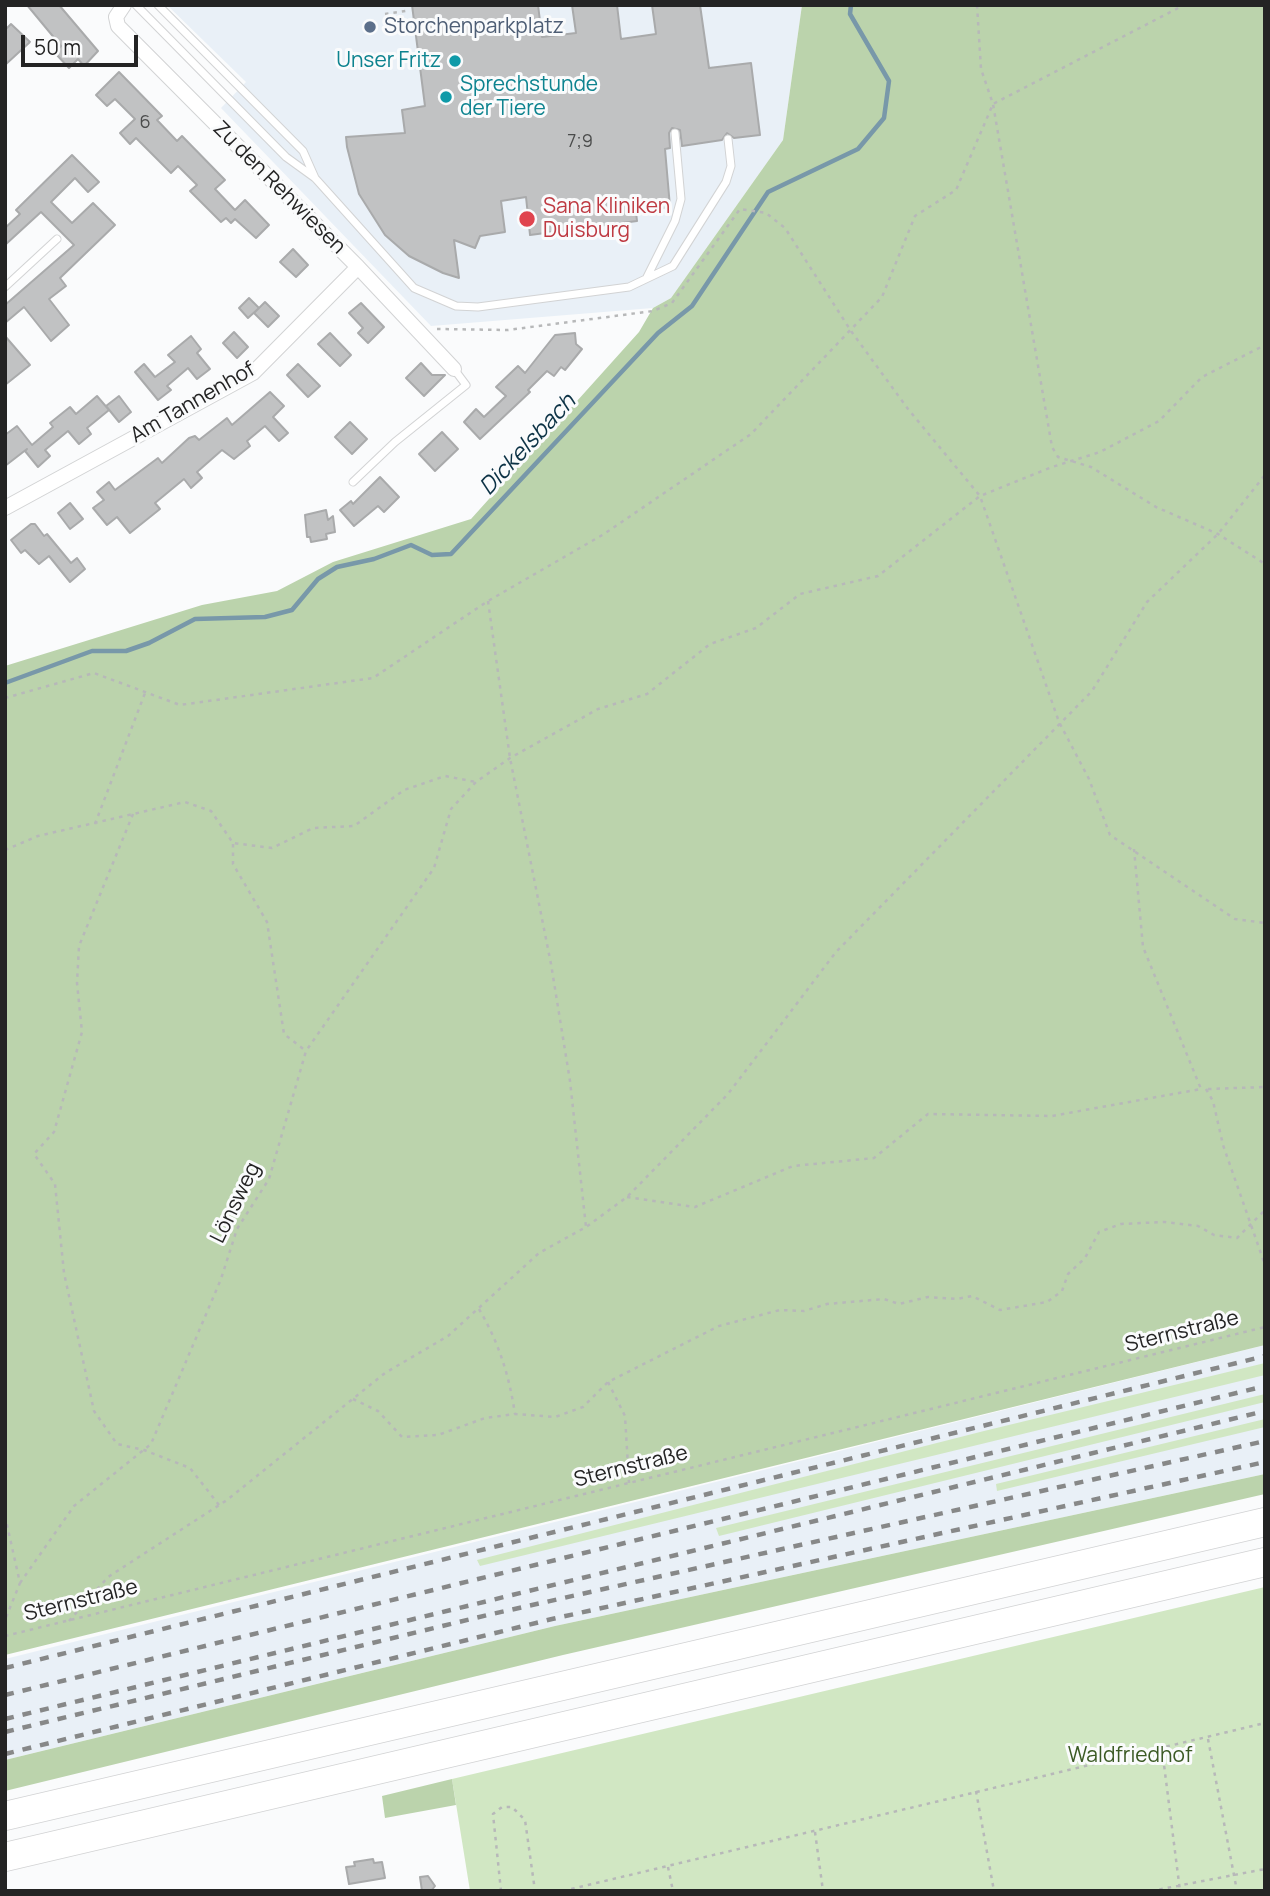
<!DOCTYPE html>
<meta charset="utf-8">
<style>
body{margin:0}
#map{position:relative;width:1270px;height:1896px;overflow:hidden;background:#fafbfc;font-family:Manrope,sans-serif}
canvas{display:block}
.frame{position:absolute;inset:0;border:7px solid #242424;pointer-events:none}
.scale{position:absolute;left:21px;top:35px;width:117px;height:32px;box-sizing:border-box;border:4px solid #242424;border-top:0;padding-left:9px;font-size:21px;line-height:24px;white-space:nowrap;color:#242424;-webkit-text-stroke:5px #fafbfc;paint-order:stroke}
</style>
<div id="map">
<canvas width="1270" height="1896"></canvas>
<div class="frame"></div>
<div class="scale">50 m</div>
</div>
<script>
const c = document.querySelector('canvas').getContext('2d');
c.lineJoin = 'round';
function fillPath(path, color) {
  c.fillStyle = color;
  c.fill(path, 'evenodd');
}
function trace(path, color, width, dash) {
  c.strokeStyle = color;
  c.lineWidth = width;
  c.lineCap = dash ? 'butt' : 'round';
  c.setLineDash(dash || []);
  c.stroke(path);
}
function label(font, color, halo, rows, align = 'center') {
  c.font = font + ' Manrope,sans-serif';
  c.lineWidth = 6;
  c.setLineDash([]);
  c.textBaseline = 'middle';
  c.strokeStyle = halo;
  c.fillStyle = color;
  for (const [text, x, y, turn = 0] of rows) {
    c.save();
    c.translate(x, y);
    c.rotate((+turn || 0) * Math.PI / 180);
    c.textAlign = isNaN(turn) ? turn : align;
    if (halo) c.strokeText(text, 0, 0);
    c.fillText(text, 0, 0);
    c.restore();
  }
}
const built = new Path2D(`
 M167,5H802L783,140L671,298L653,308L431,326L221,108L246,82Z
 M1265,1345V1474L555,1626L5,1760V1659Z`);
const green = new Path2D(`
 M1265,1363V1375L480,1566L477,1560L984,1431Z
 M1265,1394V1402L719,1536L716,1528Z
 M1265,1419V1427L997,1491L996,1484Z
 M1265,1587V1891H470L452,1779Z`);
const forest = new Path2D(`
 M802,5H1265V1345L5,1655V666L202,605L277,591L333,562L471,519L639,332L653,308L671,298L783,140Z
 M1265,1474V1494L563,1655L5,1791V1760L555,1626Z
 M452,1779L456,1805L385,1818L382,1796Z`);
const stream = new Path2D(`
 M5,683L92,651H126L149,643L195,619L265,617L292,610L318,579L337,567L374,559L411,545L432,555L451,554L658,333L692,306L768,192L858,149L884,118L889,81L850,14L851,5`);
const building = new Path2D(`
 M27,5H59L98,51L84,66L78,59L69,68L55,53L61,46Z
 M412,5H538L542,37L576,33L572,5H617L621,39L656,34L652,5H700L709,68L751,63L760,135L734,138L727,133L722,140L682,146L680,130L672,128L669,133L670,148L665,149L670,207L636,212L637,221L530,235L526,197L501,201L505,232L480,236L475,248L454,240L459,278L443,273L409,256L385,235L359,194L347,147L346,137L405,133L402,110L425,106Z
 M11,24L30,42L5,65V30Z
 M119,72L162,116L157,120L177,141L182,136L225,180L215,189L235,210L245,200L269,225L256,238L235,219L231,223L226,218L221,222L190,191L197,185L178,166L171,173L136,138L130,144L120,133L135,119L115,99L107,106L96,95Z
 M72,155L99,182L88,192L75,178L51,202L72,223L93,203L115,225L60,278L66,286L49,299L69,325L51,341L24,307L5,323V305L74,245L41,212L5,245V228L20,214L16,210Z
 M293,249L308,265L296,277L280,262Z
 M249,298L259,308L248,318L239,308Z
 M265,302L279,316L268,327L254,313Z
 M361,303L384,327L368,343L358,333L363,328L349,313Z
 M234,332L248,347L237,358L223,343Z
 M330,333L351,355L340,366L318,344Z
 M575,333L576,344L582,349L565,370L561,367L554,376L547,371L528,390L530,392L480,439L464,422L476,409L484,417L506,396L496,387L518,366L525,373L555,335Z
 M5,336L30,365L5,385Z
 M191,336L201,349L197,353L210,369L197,379L188,368L167,386L171,390L158,400L135,372L144,364L155,377L175,362L168,355Z
 M421,363L432,375H445L424,396L406,378Z
 M298,364L320,386L308,397L287,375Z
 M270,392L284,406L273,417L288,433L279,441L265,426L247,441L250,446L234,459L222,450L197,472L202,478L191,488L184,479L155,503L160,509L130,533L117,517L107,525L93,508L104,500L97,492L109,482L115,490L158,458L162,463L189,438L195,436L199,440L227,418L232,425Z
 M97,396L109,410L87,428L91,434L79,444L68,431L45,450L50,456L38,467L25,451L27,449L5,466V435L17,426L32,445L53,427L50,423L70,407L76,414Z
 M119,396L131,412L119,422L106,406Z
 M350,422L367,439L352,454L335,437Z
 M442,432L458,449L435,471L419,454Z
 M380,477L399,497L384,512L378,506L354,526L340,510L351,501L353,504Z
 M70,503L83,519L70,529L58,513Z
 M326,510L328,520L333,516L335,532L326,534L327,539L311,542L310,537H307L305,515Z
 M31,524H35L44,536L47,534L71,563L77,558L85,569L70,582L49,556L39,564L25,550L21,553L11,540Z
 M373,1859L374,1863L382,1862L385,1878L349,1884L346,1867L355,1866L354,1862Z
 M428,1876L435,1886L431,1891H422L420,1877Z`);
const path = new Path2D(`
 M977,5L981,69L993,104L1052,447L1058,457L1091,467L1156,507L1218,534L1265,564
 M385,14L406,11L405,5
 M387,24L414,19
 M437,329L508,330L653,311L672,303L740,209L766,213L785,228L851,331L908,409L980,496L1059,722L1089,779L1110,835L1235,919L1265,923
 M488,601L510,758L551,964L570,1081L586,1227
 M5,698L94,673L180,705L373,678L488,601L604,534L751,434L882,297L915,216L956,190L993,104L1184,5
 M133,814L79,946L77,983L82,1032L54,1132L34,1154L55,1184L64,1273L94,1411L117,1444L144,1450L190,1468L219,1505
 M95,824L145,693
 M233,844V864L267,922L284,1034L306,1051
 M5,850L38,836L185,802L211,811L233,843L272,848L313,828L354,826L404,790L445,776L476,782
 M1206,1089L1213,1101L1223,1145L1265,1265
 M1208,1089L1265,1087
 M627,1197L695,1207L793,1166L874,1158L928,1114L1052,1116L1201,1089L1143,947L1134,849
 M479,1309C499,1343 509,1375 515,1414
 M608,1382L625,1416L629,1483
 M353,1399L378,1411L402,1437L438,1435L485,1418L515,1414L555,1417L583,1407L608,1382L719,1326L780,1310L804,1311L827,1304L884,1299L899,1304L928,1297L957,1299L972,1296L1000,1310L1047,1302L1062,1291L1068,1274L1085,1258L1099,1232L1121,1224L1165,1222L1198,1226L1214,1235L1237,1238L1265,1210
 M5,1516L20,1583L5,1620
 M20,1583L74,1506L151,1444L221,1279L237,1229L269,1179L306,1051L434,868L451,809L476,782L510,758L598,709L647,694L710,644L756,628L800,594L878,576L980,496L1052,467L1100,452L1159,421L1202,377L1265,345
 M69,1621L108,1577L227,1500L385,1373L448,1336L539,1253L586,1227L627,1197L728,1094L836,952L1092,691L1147,602L1218,534L1265,475
 M5,1636L1265,1327
 M1208,1739L1237,1891
 M1162,1749L1180,1891
 M976,1791L994,1891
 M815,1832L823,1891
 M668,1867L673,1891
 M501,1891L493,1814L502,1807H512L525,1820L535,1891
 M563,1891L1265,1723
 M1151,1891L1265,1869`);
const lane = new Path2D(`
 M136,5L286,157L315,178L414,288L456,306L478,307L629,287L673,266L726,182L731,166L728,139
 M158,5L303,151L315,178
 M647,277L675,221L681,199L675,133
 M5,287L57,239
 M353,482L395,442L466,385L454,369`);
const street = new Path2D(`
 M124,5L116,17L118,26L358,267L454,369
 M5,508L253,373L358,267`);
const highway = new Path2D(`
 M5,1816L1265,1522
 M5,1857L1265,1562`);
const rail = new Path2D(`
 M5,1668L1265,1356
 M5,1695L1265,1386
 M5,1719L1265,1411
 M5,1732L492,1614L1265,1441
 M5,1754L552,1619L1265,1462`);
const markers = [
 [370,27,7,"#5c6f8a"],
 [455,61,7,"#0f9aa8"],
 [446,97,7,"#0f9aa8"],
 [527,219,9,"#e0444e"]
];
const numberNames = [
 ["6",145,123],
 ["7;9",580,142]
];
const serviceNames = [
 ["Storchenparkplatz",384,27]
];
const cultureNames = [
 ["Unser Fritz",441,61],
 ["Sprechstunde",460,85,"left"],
 ["der Tiere",460,109,"left"]
];
const streetNames = [
 ["Zu den Rehwiesen",279,188,45],
 ["Am Tannenhof",193,403,-30],
 ["Lönsweg",236,1203,-64],
 ["Sternstraße",1182,1332,-14],
 ["Sternstraße",631,1467,-14],
 ["Sternstraße",81,1601,-14]
];
const healthNames = [
 ["Sana Kliniken",543,207],
 ["Duisburg",543,231]
];
const parkNames = [
 ["Waldfriedhof",1130,1756]
];
const waterNames = [
 ["Dickelsbach",528,445,-47]
];
fillPath(built, '#e9f0f7');
fillPath(green, '#d1e7c3');
fillPath(forest, '#bbd3ac');
trace(stream, '#7898a9', 4.5);
fillPath(building, '#c1c2c3');
trace(building, '#a9aaab', 2);
trace(lane, '#d2d3d4', 9);
trace(street, '#d2d3d4', 16);
trace(highway, '#d2d3d4', 30);
trace(path, '#b7b8b9', 2.5, [3.5, 5]);
trace(lane, '#fff', 7);
trace(street, '#fff', 14);
trace(highway, '#fff', 28);
trace(rail, '#878888', 4.5, [9, 9]);
for (const [x, y, r, color] of markers) {
  const dot = new Path2D();
  dot.arc(x, y, r, 0, 2 * Math.PI);
  c.fillStyle = color;
  c.fill(dot);
  trace(dot, '#fafbfc', 2.5);
}
label('18px', '#4b4c4c', null, numberNames);
label('21px', '#4e5e75', '#fafbfc', serviceNames, 'left');
label('21px', '#0d838f', '#fafbfc', cultureNames, 'right');
label('21px', '#242424', '#fafbfc', streetNames);
label('21px', '#be3a42', '#fafbfc', healthNames, 'left');
label('21px', '#3b5a24', '#fafbfc', parkNames);
label('italic 23px', '#0c3245', '#fafbfc', waterNames);
</script>
